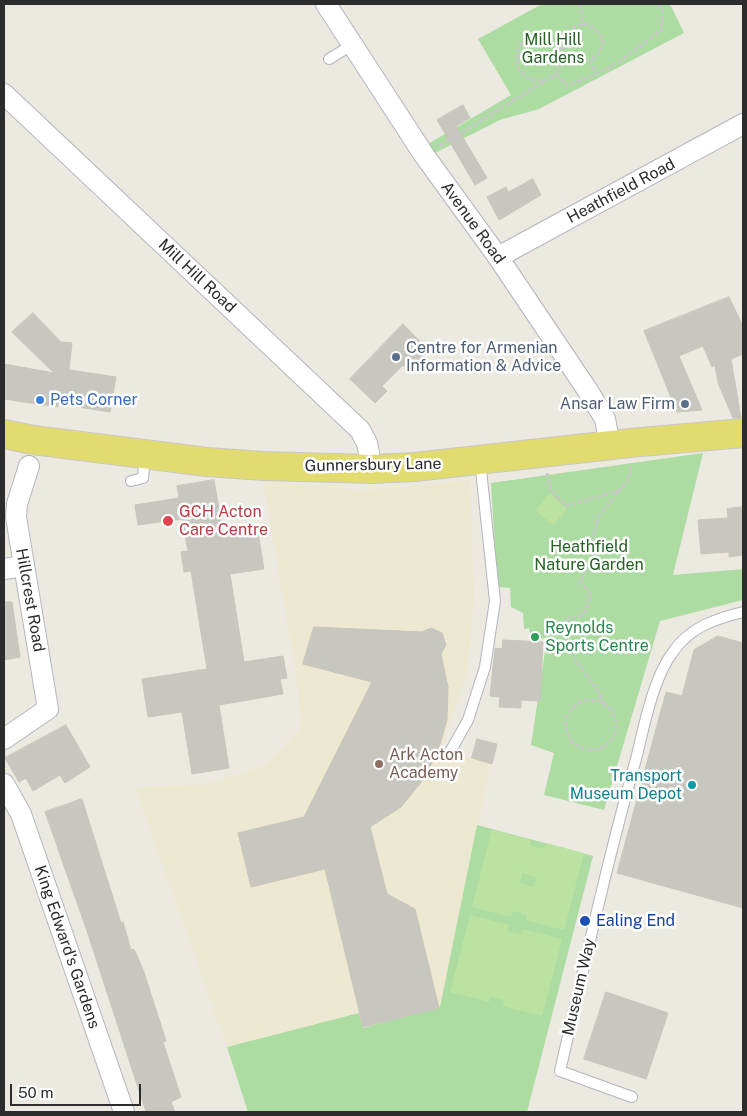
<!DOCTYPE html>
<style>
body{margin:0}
#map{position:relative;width:747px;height:1116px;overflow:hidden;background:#ece9e0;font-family:"Public Sans",sans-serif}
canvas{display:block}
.frame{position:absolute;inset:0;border:5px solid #2c2c2c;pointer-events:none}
.scale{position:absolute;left:10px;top:1084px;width:131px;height:22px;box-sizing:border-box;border:2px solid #2c2c2c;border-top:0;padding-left:6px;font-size:15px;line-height:18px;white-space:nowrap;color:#2c2c2c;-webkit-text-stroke:4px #fff;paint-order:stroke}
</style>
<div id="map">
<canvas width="747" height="1116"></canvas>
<div class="frame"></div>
<div class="scale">50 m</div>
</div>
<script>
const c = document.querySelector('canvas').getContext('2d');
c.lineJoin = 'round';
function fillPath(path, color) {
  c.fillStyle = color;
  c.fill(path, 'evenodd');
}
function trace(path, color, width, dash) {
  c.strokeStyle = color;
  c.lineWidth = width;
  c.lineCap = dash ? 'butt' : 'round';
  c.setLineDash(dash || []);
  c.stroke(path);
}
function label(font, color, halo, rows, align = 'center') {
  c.font = font + ' "Public Sans",sans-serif';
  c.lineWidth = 5;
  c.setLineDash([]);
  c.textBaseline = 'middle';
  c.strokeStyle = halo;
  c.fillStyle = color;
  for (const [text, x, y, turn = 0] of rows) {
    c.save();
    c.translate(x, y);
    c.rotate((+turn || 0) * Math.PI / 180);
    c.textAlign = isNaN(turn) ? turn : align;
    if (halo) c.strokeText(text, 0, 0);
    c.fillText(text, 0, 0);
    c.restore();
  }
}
const education = new Path2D(`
 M263,480L361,491L470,480L474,596L468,670L440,751L491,762L440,1007L363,1028L358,1013L227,1047L135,787L204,785L267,765L301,728L297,680Z`);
const green = new Path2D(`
 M542,4H670L684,33L539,109L500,120L435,153L428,144L511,95L478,39Z
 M703,453L673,575L743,569V600L660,621L604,810L544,795L554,753L531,745L547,638L531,639L529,628L524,629L523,613L511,607L510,588L497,587L491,483Z
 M477,825L593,856L527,1112H248L227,1047L359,1013L363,1028L440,1007Z`);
const pitch = new Path2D(`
 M550,493L567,509L553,525L535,510Z
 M492,830L531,840L529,845L544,849L546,843L584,853L564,930L526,920L527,915L513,911L511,917L472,907ZM522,873L537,877L534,887L520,883Z
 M470,915L509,925L508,931L521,934L523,929L562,939L542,1016L503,1006L504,1000L490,997L489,1002L450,992Z`);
const building = new Path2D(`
 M463,105L470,118L456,126L487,178L475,185L437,120Z
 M533,179L541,195L499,220L487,197L506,187L508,192Z
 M729,297L743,326V354L731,359L741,418H733L718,383L715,365L712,367L703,346L679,356L702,410L677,412L644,331Z
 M33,313L61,342L72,343L69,370L116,377L110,412L58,404V407L4,399V364L54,373L12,332Z
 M403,324L428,350L408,370L403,365L382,386L387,391L375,403L350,379Z
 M214,480L224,538L258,532L264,569L230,574L244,662L283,656L287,678L280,679L283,694L219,705L229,768L192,774L182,712L148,717L142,679L207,669L191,571L184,572L181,552L188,551L182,519L138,525L135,505L179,498L177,486Z
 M743,507V555L729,557V552L701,554L698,520L728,518L727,509Z
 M4,602H12L20,657L4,660Z
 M314,627L422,632L431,628L442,633L446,645L441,654L448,687L447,720L438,751L423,780L401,807L370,827L387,894L415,909L439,1008L363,1027L325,869L251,887L238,833L304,817L372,682L303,664Z
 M718,636L743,643V908L617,873L666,692L682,696L694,650Z
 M503,640L543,642L540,701L521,700V708L499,707L500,697L490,696L495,648L502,649Z
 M66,725L90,767L65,783L60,775L33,791L26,778L19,782L5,758Z
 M477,739L497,744L492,764L472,758Z
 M82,799L121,923L123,922L131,950L134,949L144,972L166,1041L163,1042L181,1097L171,1102L175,1112H146L87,931L45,812Z
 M606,992L668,1013L646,1079L584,1059Z`);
const path = new Path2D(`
 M580,4L583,25
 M563,50L562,38L573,27L588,24L599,33L603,43L598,55L590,61L596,74
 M564,59L576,58L590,61
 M556,74L567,85C601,76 635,52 661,30L663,11L658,4
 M440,146L556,74C565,56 566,55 553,39L534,36L520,45C513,66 519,80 543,81
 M547,473L551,490L566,506L618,491
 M566 725a25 25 0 1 1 50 0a25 25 0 1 1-50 0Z
 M604,704L599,693L564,643V620L582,615C590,603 594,591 580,582L594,551V534L599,516L630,477L631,464`);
const lane = new Path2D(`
 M329,59L352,45
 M131,481L143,478L145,456
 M450,752L468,720L485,667L495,601L480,461
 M632,1097L560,1071C584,967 607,862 636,759C644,727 653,678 673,652C690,627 715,619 743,612`);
const street = new Path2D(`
 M326,4L424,155L498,257L588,391L605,419L610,446
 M4,94L360,430L367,443L372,469
 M498,257L743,124
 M4,569L24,566
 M4,739L48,709L16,517L17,504L29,466
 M4,784L21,814L124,1112`);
const primary = new Path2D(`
 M4,434L33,440L207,462L264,466L372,469L415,467L630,443L743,433`);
const markers = [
 [396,357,5,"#5c6f8a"],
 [40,400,5,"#3f7fe0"],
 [685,404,5,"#5c6f8a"],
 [168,521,6,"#e0444e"],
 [535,637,5,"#2e9e5b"],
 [379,764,5,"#8d6e63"],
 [692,785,5,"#0f9aa8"],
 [585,921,6,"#1a4fb4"]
];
const parkNames = [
 ["Mill Hill",553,40],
 ["Gardens",553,58],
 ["Heathfield",589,547],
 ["Nature Garden",589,565]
];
const streetNames = [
 ["Heathfield Road",621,191,-28],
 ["Avenue Road",473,223,54],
 ["Mill Hill Road",197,276,43],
 ["Gunnersbury Lane",373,465,-1],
 ["Hillcrest Road",30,600,80],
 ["King Edward's Gardens",67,947,71],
 ["Museum Way",579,987,-77]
];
const serviceNames = [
 ["Centre for Armenian",406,348],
 ["Information & Advice",406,366],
 ["Ansar Law Firm",675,404,"right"]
];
const shopNames = [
 ["Pets Corner",50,400]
];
const healthNames = [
 ["GCH Acton",179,512],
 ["Care Centre",179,530]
];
const leisureNames = [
 ["Reynolds",545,628],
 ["Sports Centre",545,646]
];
const educationNames = [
 ["Ark Acton",389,755],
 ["Academy",389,773]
];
const cultureNames = [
 ["Transport",682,776],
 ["Museum Depot",682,794]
];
const transitNames = [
 ["Ealing End",596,921]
];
fillPath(education, '#ece8d2');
fillPath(green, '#addca3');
fillPath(pitch, '#bbe2a0');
fillPath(building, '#c8c7bf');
trace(building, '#c8c5ba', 1);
trace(lane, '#b4b4be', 12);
trace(street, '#b4b4be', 22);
trace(primary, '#c8c8c8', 30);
trace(path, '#c8c8c8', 3, [4, 2.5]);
trace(lane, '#fff', 10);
trace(street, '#fff', 20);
trace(primary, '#e2db70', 28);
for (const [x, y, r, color] of markers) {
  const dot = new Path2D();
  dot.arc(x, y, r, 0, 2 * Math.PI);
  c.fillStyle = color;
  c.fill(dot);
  trace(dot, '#fff', 2);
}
label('16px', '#256223', '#fff', parkNames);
label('16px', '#2c2c2c', '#fff', streetNames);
label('16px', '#4e5e75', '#fff', serviceNames, 'left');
label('16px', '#366cbe', '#fff', shopNames, 'left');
label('16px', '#be3a42', '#fff', healthNames, 'left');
label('16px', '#27864d', '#fff', leisureNames, 'left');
label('16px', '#785e54', '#fff', educationNames, 'left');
label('16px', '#0d838f', '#fff', cultureNames, 'right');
label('16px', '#164399', '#fff', transitNames, 'left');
</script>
